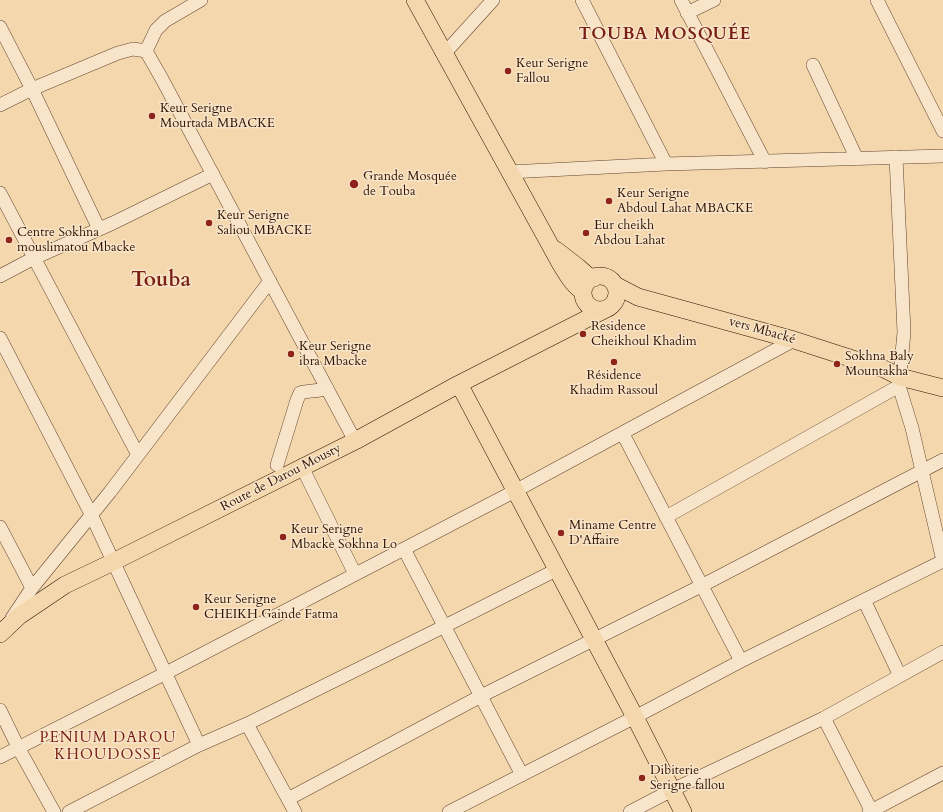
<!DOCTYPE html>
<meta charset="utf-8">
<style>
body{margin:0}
canvas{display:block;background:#f4d7ac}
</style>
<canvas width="943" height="812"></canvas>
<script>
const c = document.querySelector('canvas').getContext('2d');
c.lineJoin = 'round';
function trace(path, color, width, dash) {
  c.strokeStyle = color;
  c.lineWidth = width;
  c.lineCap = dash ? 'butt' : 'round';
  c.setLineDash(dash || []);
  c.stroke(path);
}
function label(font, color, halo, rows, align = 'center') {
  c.font = font + ' Cardo,serif';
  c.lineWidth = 3;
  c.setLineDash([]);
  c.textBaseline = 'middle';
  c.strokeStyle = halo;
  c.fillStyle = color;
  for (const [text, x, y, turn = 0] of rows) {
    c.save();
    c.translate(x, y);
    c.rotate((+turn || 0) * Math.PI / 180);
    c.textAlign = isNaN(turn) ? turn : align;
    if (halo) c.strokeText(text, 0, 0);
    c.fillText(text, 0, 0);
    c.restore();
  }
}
const minor = new Path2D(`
 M582,0L666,164
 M681,0L765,162
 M877,0L943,131
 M687,13L714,0
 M0,27L32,89L99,229
 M146,51L162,79L355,441
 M444,54L493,0
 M813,65L857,159
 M0,105L32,89L118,53L133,49L146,51L156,30L165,21L201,0
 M896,157L904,332L899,386L912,428L943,561
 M509,172L666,164L943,156
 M0,193L138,455
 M0,276L34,258L113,223L213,174
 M0,338L91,514L199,745
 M623,434L741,661
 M277,465L297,400L300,393C309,390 318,392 327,388
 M302,467L355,574
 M666,517L899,386
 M0,527L32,588
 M404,549L522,775
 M864,600L900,676
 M12,618L32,588L110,492L270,281
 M0,710L19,749L54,812
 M824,718L872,812
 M247,724L295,812
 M0,757L166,673L515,491L794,340
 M288,799L481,696L701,586L943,460
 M69,812L199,745L247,724L445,626L556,570
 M449,812L635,717L741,661L943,561
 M630,812L672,790L824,718L943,652
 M869,812L943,773`);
const major = new Path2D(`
 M415,0L560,263C567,274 572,284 583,292
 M556,250L578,267L587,275L594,278
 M583 293a17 17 0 1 1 34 0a17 17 0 1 1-34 0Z
 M615,285L638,297L794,340L884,369L900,377L943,388
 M459,384L635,717L683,812
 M0,634L19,616L65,585L113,562L355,441L459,384L606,309`);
const markers = [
 [508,71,4,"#8f2418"],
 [152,116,4,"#8f2418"],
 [354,184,5,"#8f2418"],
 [609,201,4,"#8f2418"],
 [209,223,4,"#8f2418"],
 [586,233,4,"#8f2418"],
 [9,240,4,"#8f2418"],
 [583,334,4,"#8f2418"],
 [291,354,4,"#8f2418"],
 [614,362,4,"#8f2418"],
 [837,364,4,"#8f2418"],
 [561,533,4,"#8f2418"],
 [283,537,4,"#8f2418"],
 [196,607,4,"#8f2418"],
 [642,778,4,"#8f2418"]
];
const poiNames = [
 ["Keur Serigne",516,64],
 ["Fallou",516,79],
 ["Keur Serigne",160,109],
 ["Mourtada MBACKE",160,124],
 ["Grande Mosquée",363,177],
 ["de Touba",363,192],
 ["Keur Serigne",617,194],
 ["Abdoul Lahat MBACKE",617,209],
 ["Keur Serigne",217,216],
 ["Saliou MBACKE",217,231],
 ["Eur cheikh",594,226],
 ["Abdou Lahat",594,241],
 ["Centre Sokhna",17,233],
 ["mouslimatou Mbacke",17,248],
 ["Residence",591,327],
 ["Cheikhoul Khadim",591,342],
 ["Keur Serigne",299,347],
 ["ibra Mbacke",299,362],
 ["Sokhna Baly",845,357],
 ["Mountakha",845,372],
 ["Résidence",614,376,"center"],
 ["Khadim Rassoul",614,391,"center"],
 ["Miname Centre",569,526],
 ["D'Affaire",569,541],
 ["Keur Serigne",291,530],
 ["Mbacke Sokhna Lo",291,545],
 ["Keur Serigne",204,600],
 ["CHEIKH Gainde Fatma",204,615],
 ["Dibiterie",650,771],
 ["Serigne fallou",650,786]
];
const streetNames = [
 ["vers Mbacké",762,331,16],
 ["Route de Darou Mousty",281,478,-27]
];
const quarterNames = [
 ["PENIUM DAROU",108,739],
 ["KHOUDOSSE",108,756]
];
const districtNames = [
 ["TOUBA MOSQUÉE",665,35]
];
const townNames = [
 ["Touba",161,281]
];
trace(minor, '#62442e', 14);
trace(major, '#311304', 18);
trace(minor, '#f8e5c9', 13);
trace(major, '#f4d7ac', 17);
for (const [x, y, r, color] of markers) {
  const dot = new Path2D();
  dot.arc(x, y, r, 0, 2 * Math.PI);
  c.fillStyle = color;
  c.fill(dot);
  trace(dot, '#f8e5c9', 1.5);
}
label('13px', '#311304', '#f8e5c9', poiNames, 'left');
label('13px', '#311304', '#f8e5c9', streetNames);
c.letterSpacing = '1px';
label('15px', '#7a1f14', '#f8e5c9', quarterNames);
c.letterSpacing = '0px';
c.letterSpacing = '1px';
label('bold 17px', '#7a1f14', '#f8e5c9', districtNames);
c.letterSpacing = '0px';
label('bold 21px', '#7a1f14', '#f8e5c9', townNames);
</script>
